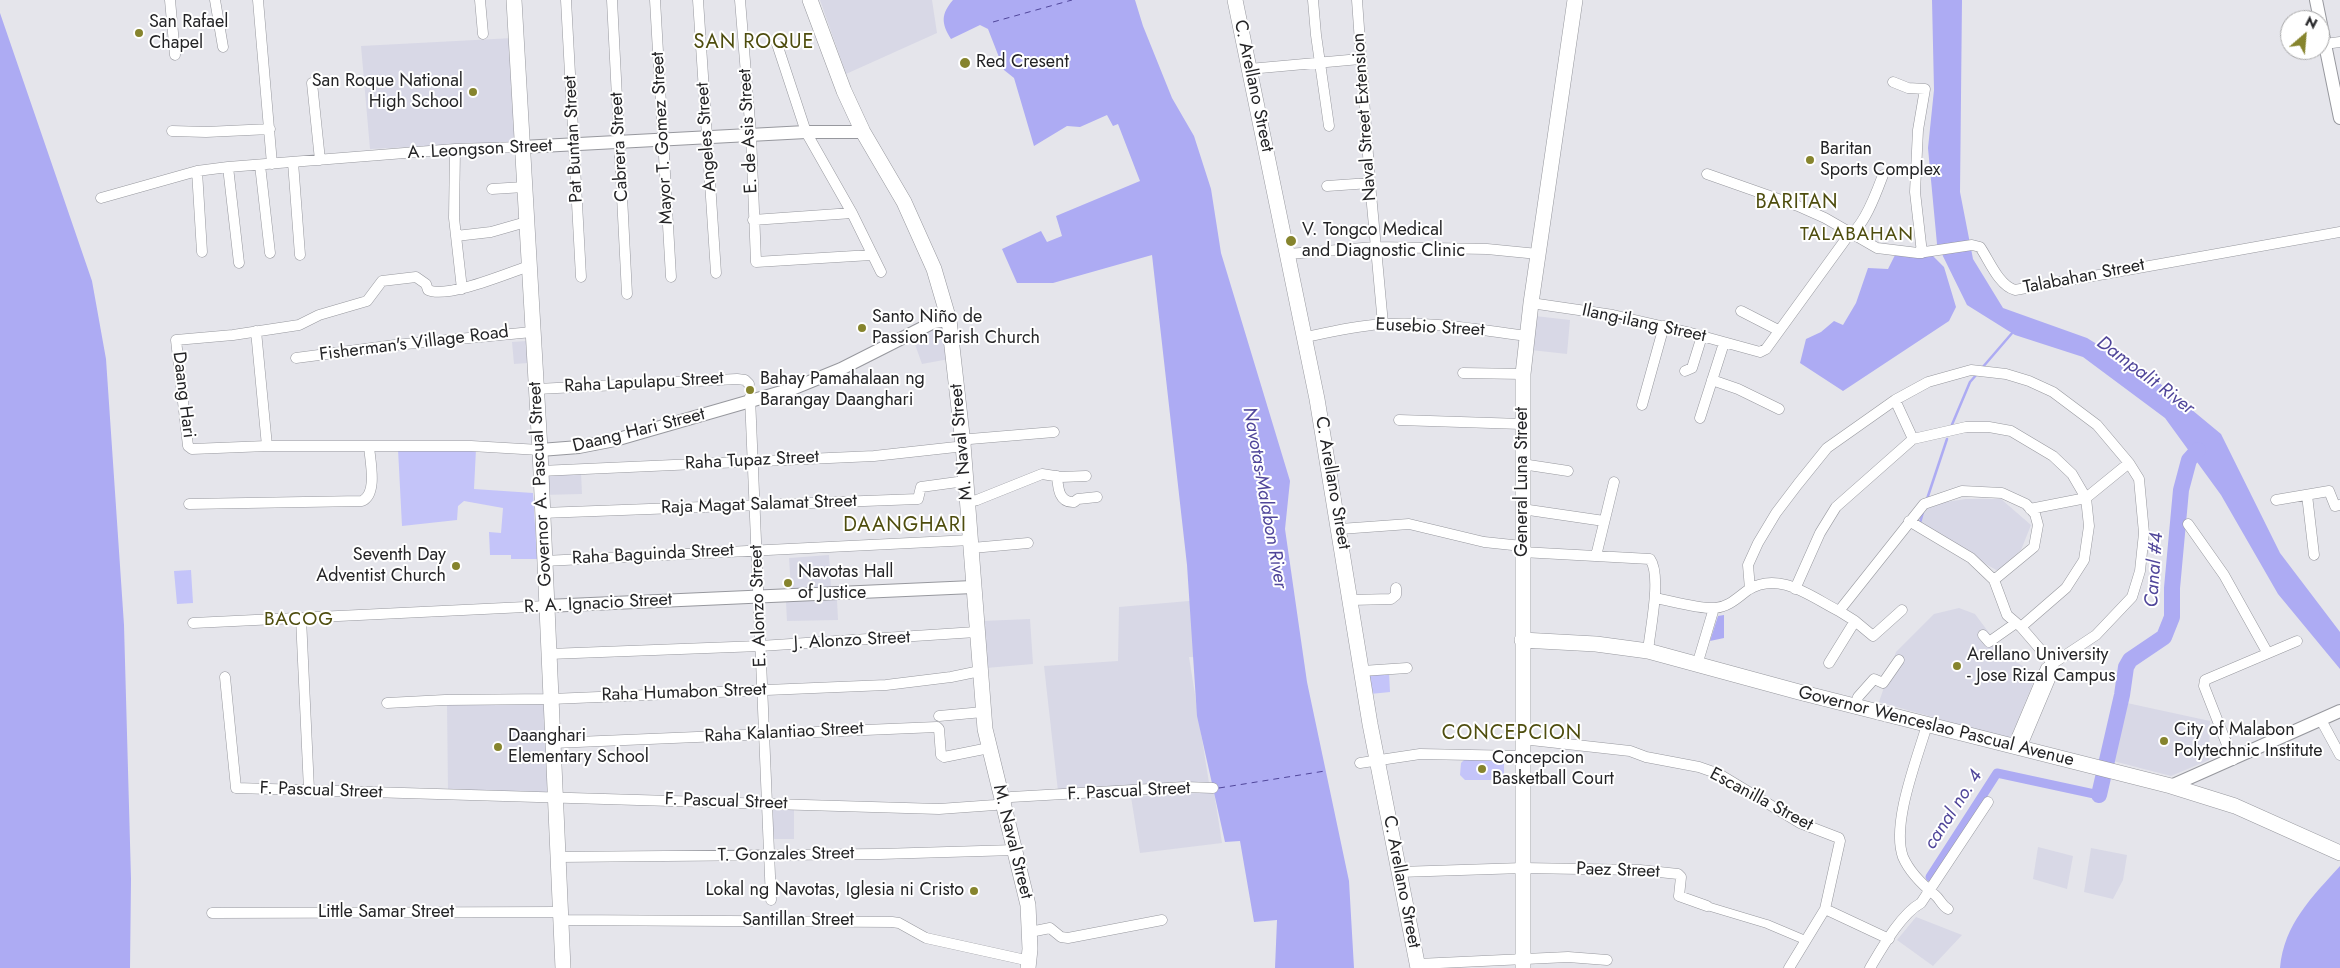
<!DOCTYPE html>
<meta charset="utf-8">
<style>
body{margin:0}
#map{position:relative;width:2340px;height:968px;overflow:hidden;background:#e5e5eb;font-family:Jost,sans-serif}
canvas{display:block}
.north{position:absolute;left:2280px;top:10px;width:50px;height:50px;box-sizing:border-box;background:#fff;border:1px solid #a7a7a8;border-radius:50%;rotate:27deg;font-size:14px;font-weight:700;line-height:20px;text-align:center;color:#242426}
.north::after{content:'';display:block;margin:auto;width:18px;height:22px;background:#86842d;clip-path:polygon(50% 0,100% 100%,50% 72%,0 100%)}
</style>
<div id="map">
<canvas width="2340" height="968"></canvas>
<div class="north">N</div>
</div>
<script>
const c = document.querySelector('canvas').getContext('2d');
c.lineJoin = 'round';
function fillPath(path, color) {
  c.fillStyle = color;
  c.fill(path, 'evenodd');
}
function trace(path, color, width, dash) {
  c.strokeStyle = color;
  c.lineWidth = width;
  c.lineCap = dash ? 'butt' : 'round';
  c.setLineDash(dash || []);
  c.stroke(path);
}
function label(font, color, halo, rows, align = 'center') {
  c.font = font + ' Jost,sans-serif';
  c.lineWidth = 4;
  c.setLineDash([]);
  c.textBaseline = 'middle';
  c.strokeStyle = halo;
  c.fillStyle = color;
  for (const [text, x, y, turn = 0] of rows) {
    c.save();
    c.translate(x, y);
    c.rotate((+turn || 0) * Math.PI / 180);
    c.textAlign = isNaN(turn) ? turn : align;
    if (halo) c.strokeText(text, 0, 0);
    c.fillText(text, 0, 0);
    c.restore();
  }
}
const built = new Path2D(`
 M820,0H932L937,33L846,74Z
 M513,38L519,142L370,149L361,46Z
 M1535,316L1570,320L1567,354L1531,350Z
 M944,325L949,359L922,364L912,336Z
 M526,341L528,363L514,364L512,342Z
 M581,472L582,494L542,495L541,473Z
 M1966,499H2001L2031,525L2021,550L1998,571L1919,526L1918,519L1932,504Z
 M829,555L831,587L791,589L789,558Z
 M1224,598L1213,658L1189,657L1209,783L1058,791L1044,666L1118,661L1119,607Z
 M837,600L838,620L787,621L786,601Z
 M1959,608L1975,614L2007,657L2037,674L2010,739L1879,702L1896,652L1934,614Z
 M1030,619L1033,664L986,668L982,621Z
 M547,701L550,794L448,792L447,703Z
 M2127,703L2210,721L2209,760L2171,776L2113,761Z
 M1214,792L1222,843L1140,853L1131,797Z
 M773,808H794V839H773Z
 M2038,847L2073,856L2067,889L2033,879Z
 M2091,848L2127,855L2123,880L2113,899L2084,892Z
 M1916,917L1962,935L1933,966L1897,940Z`);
const green = new Path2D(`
 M398,449H476L474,489L533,493L537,559H511V555H490L489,532L501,533L503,508L464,501L458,506L457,520L402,526Z
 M191,570L193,603L177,604L174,571Z
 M1389,672L1390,692L1370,694L1367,673Z
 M1504,757V780H1465L1460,775L1461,763L1465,759Z`);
const water = new Path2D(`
 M953,0H1135L1143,26L1172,98L1194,136L1211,189L1221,253L1290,481L1285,529L1307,682L1349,881L1354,968H1275L1277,920L1254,922L1240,841L1225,842L1197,716L1187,565L1152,255L1053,283H1017L1002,249L1041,231L1047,242L1062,236L1056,216L1140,181L1118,124L1113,126L1107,115L1080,127L1067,126L1034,146L1014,78L1004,70L988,29L980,25L951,39C941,23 941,14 953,0Z
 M1932,0H1962L1960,192L1973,259L2003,308L2087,338L2157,381L2221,434L2280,553L2340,632V669L2278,594L2221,495L2165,418L2083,357L2015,335L1967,305L1937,244L1928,148L1934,90Z
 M0,13L92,281L106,359L124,625L131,879L130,968H0Z
 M1895,255L1933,256L1944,267L1956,307L1949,321L1843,391L1800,363L1806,339L1821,332L1834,321L1843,325L1856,303L1868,268L1888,269Z
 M1724,615V638L1710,641L1718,616Z
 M2340,866V968H2280C2284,924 2312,897 2340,866Z`);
const stream = new Path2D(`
 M1982,368L2013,332
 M1951,427L1970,382L1977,374
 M1927,499L1947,439
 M1920,523L1923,512`);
const canal = new Path2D(`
 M1930,877L1997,773L2099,795`);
const river = new Path2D(`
 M2099,795L2122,695L2126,667L2130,660L2164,637L2172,617V588L2181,490L2189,460L2198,450`);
const ferry = new Path2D(`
 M993,22L1072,0
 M1219,788L1325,771`);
const pedestrian = new Path2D(`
 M1707,906L1767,924L1805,940`);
const minor = new Path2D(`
 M170,0L175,55
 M215,0L223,47
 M258,0L272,164
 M480,0L483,34
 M566,0L581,277
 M612,0L627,294
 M655,0L671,277
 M698,0L716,273
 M740,0L751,135L756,262L871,255
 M1313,0L1316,35L1329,126
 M1357,0L1370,183L1383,324
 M777,44L806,132L852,213L881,272
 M2325,44L2340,42
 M1249,69L1360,59
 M1893,82L1908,88L1925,89L1918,130L1915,192L1922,253
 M312,83L320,160
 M172,131L206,132L270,129
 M455,149L454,218L462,289
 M293,162L300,255
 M260,165L270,253
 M228,167L239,263
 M197,171L202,252
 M1707,174L1798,206L1825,218L1877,248L1918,253L1972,245L1980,247C1989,260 1999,286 2015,290L2340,232
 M1327,186L1370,183
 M492,189L524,187
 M101,198L197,171L228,167L455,149L522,147
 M753,220L852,213
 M456,236L491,232L526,222
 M1288,254L1375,247L1487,249L1538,254
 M529,266C508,273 447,299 428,290L426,284L416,277L382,281L367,301L319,315L299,325L233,335L176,340L188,446L192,449L267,446H471L540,450
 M1531,303L1613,315L1687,332L1760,352L1766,349L1848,236C1864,228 1877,191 1883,175
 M1741,311L1778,330
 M256,331L267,446
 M1305,337C1331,332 1358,325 1385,324C1432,321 1480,330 1527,336
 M296,358L395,345L532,332
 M1685,371L1692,368L1702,336
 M1463,373L1523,374
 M1712,380L1738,389L1779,409
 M537,389L737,379L745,380L749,384
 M750,397L771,900
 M1895,400L1913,439
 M1642,405L1664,326
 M1700,418L1724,343
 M1399,420L1522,424
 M1913,439L1966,427H1989L2011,431L2053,456L2072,474L2086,498L2089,526L2084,560L2066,588L2021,627
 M1522,464L1568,471
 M540,471L874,456L956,447L970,439L1054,432
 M1057,476C1058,488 1059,503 1074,502L1078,499L1097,497
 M2307,495L2314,555
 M2276,500L2329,491L2335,506L2340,505
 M967,502L977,500L1042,474L1061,477L1086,476
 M189,504L362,501C378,494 370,461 369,446
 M1522,509L1604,521
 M2030,509L2086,498L2129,463
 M542,513L918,499L921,487L965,481
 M1909,521L1971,558L1994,580L2007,615L2021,627L2053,664
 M2188,524L2224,575L2267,652
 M1340,529L1409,524L1484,542L1522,546
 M972,548L1028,543
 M1522,552L1650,559C1662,576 1650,629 1648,651
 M1596,556L1614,482
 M544,561L971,540
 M1750,589L1748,565L1758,543L1776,513L1798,484L1827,448L1895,400L1928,382L1971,370L2006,374L2029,381L2053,392L2097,425L2129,463L2139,479L2144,533L2140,571L2132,597L2096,635L2046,668L2013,746
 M1795,589L1820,533L1836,507L1913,439
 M1655,598C1672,601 1698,609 1715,608C1729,607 1738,597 1748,590C1779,570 1811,597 1839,611L1924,504L1962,491L2002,493L2026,504L2035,514L2038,525L2034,547L1994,580
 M1351,600L1391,599L1396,595V588
 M1839,611L1855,621L1873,636L1902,610
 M301,618L309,790
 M193,623L546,606
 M1983,635L1989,642L2016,623
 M549,654L760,646L976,632
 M1829,663L1855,621
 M1697,665L1714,608
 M1362,671L1407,668
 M225,677L236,788L939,809L995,805L1011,797L1185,787L1213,788
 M387,703L445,700L551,699L886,685L951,677L980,671
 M1855,707L1858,697L1874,679L1883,683L1899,660
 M939,716L983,712
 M2321,720L2340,755
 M1927,725C1917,759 1891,824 1903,857C1909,871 1924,886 1935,895C1941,900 1941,905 1948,909
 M1522,739L1630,751L1646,757L1699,767L1719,774L1800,823L1839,838L1840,841L1825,909L1789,968
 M553,743L937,727L939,729L941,755L944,757L989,748
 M2021,748L2053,672V664
 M2233,760L2204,686L2205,680L2297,641
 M1360,763L1420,754L1522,756
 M558,857L880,854L1015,850
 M1399,872L1523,868L1640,870L1678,874L1681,877L1679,896L1707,906
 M1825,909L1889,939
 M212,913L560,912
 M560,920L892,922L899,923L926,938L1030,961
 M1030,932L1050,928L1061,937L1068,938L1162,920
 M1418,964L1568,957L1607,960
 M1870,968C1882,948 1901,914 1921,903L1988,802`);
const tertiary = new Path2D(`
 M2316,0L2340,118
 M522,147L806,132H863
 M540,450L579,447L615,440L792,389L841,369L934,322L949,320
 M546,606L973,587
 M2171,786L2340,711`);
const secondary = new Path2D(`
 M514,0L540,450L563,968
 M810,0L844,91L863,132L904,202L934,269L949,320L963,444L985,729L1028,905L1030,949L1028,968
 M1235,0L1317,399L1370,724L1418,968
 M1522,640L1596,644L1648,651L1799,692L2171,786L2235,806L2340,853
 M1523,968V374L1531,303L1575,0`);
const markers = [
 [139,33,5,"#86842d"],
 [965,63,6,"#86842d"],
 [473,92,5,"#86842d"],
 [1810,160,5,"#86842d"],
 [1291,241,6,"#86842d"],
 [862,328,5,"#86842d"],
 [750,390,5,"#86842d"],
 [456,566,5,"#86842d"],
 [788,583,5,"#86842d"],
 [1957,666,5,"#86842d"],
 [2164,741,5,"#86842d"],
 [498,747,5,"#86842d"],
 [1482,769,5,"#86842d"],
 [974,891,5,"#86842d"]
];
const poiNames = [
 ["San Rafael",149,23],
 ["Chapel",149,44],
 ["Red Cresent",976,63],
 ["San Roque National",463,82,"right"],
 ["High School",463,103,"right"],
 ["Baritan",1820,150],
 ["Sports Complex",1820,171],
 ["V. Tongco Medical",1302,231],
 ["and Diagnostic Clinic",1302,252],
 ["Santo Niño de",872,318],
 ["Passion Parish Church",872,339],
 ["Bahay Pamahalaan ng",760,380],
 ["Barangay Daanghari",760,401],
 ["Seventh Day",446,556,"right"],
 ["Adventist Church",446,577,"right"],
 ["Navotas Hall",798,573],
 ["of Justice",798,594],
 ["Arellano University",1967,656],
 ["- Jose Rizal Campus",1967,677],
 ["City of Malabon",2174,731],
 ["Polytechnic Institute",2174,752],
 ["Daanghari",508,737],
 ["Elementary School",508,758],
 ["Concepcion",1492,759],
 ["Basketball Court",1492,780],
 ["Lokal ng Navotas, Iglesia ni Cristo",964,891,"right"]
];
const streetNames = [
 ["C. Arellano Street",1253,86,78],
 ["Naval Street Extension",1365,117,-94],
 ["E. de Asis Street",749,131,-93],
 ["Angeles Street",707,137,-94],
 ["Mayor T. Gomez Street",663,138,-93],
 ["Pat Buntan Street",574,139,-93],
 ["Cabrera Street",620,147,-93],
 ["A. Leongson Street",480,150,-3],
 ["Talabahan Street",2084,277,-11],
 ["Ilang-ilang Street",1644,324,12],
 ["Eusebio Street",1430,328,3],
 ["Fisherman's Village Road",414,344,-7],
 ["Raha Lapulapu Street",644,383,-3],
 ["Daang Hari",183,395,83],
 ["Daang Hari Street",639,431,-14],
 ["M. Naval Street",962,442,-95],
 ["Raha Tupaz Street",752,461,-3],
 ["General Luna Street",1523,482,-90],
 ["C. Arellano Street",1332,483,80],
 ["Governor A. Pascual Street",541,484,-93],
 ["Raja Magat Salamat Street",759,505,-2],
 ["Raha Baguinda Street",653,555,-3],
 ["R. A. Ignacio Street",598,604,-3],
 ["E. Alonzo Street",759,606,-92],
 ["J. Alonzo Street",852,641,-3],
 ["Raha Humabon Street",684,693,-2],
 ["Governor Wenceslao Pascual Avenue",1936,727,14],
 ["Raha Kalantiao Street",784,733,-3],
 ["F. Pascual Street",321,791,2],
 ["F. Pascual Street",1129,792,-3],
 ["Escanilla Street",1761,800,28],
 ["F. Pascual Street",726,802,2],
 ["M. Naval Street",1012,842,76],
 ["T. Gonzales Street",786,855,-1],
 ["Paez Street",1618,871,2],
 ["C. Arellano Street",1401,882,79],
 ["Little Samar Street",386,913],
 ["Santillan Street",798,921]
];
const neighbourhoodNames = [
 ["TALABAHAN",1857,235],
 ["BACOG",299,620]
];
const waterNames = [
 ["Dampalit River",2145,376,37],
 ["Navotas-Malabon River",1264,498,80],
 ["Canal #4",2155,570,-86],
 ["canal no. 4",1954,810,-57]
];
const quarterNames = [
 ["SAN ROQUE",754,43],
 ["BARITAN",1797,203],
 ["DAANGHARI",905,526],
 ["CONCEPCION",1512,734]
];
fillPath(built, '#d8d8e6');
fillPath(green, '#c4c4f9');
fillPath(water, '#adabf3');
trace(stream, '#adabf3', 2.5);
trace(canal, '#adabf3', 9);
trace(river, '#adabf3', 16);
trace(ferry, '#50469a', 1, [6, 5]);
trace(pedestrian, '#97989e', 9);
trace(minor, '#97989e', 11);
trace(tertiary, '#97989e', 14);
trace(secondary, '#97989e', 16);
trace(pedestrian, '#fff', 8);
trace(minor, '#fff', 10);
trace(tertiary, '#fff', 12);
trace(secondary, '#fff', 15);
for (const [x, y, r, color] of markers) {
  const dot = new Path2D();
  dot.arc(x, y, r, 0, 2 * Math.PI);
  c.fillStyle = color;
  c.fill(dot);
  trace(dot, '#fff', 2);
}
label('18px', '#242426', '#fff', poiNames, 'left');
label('18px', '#242426', '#fff', streetNames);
c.letterSpacing = '1px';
label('19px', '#4e4d0e', '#fff', neighbourhoodNames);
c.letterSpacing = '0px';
label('italic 19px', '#50469a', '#fff', waterNames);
c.letterSpacing = '1px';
label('20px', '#4e4d0e', '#fff', quarterNames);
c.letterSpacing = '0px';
</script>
